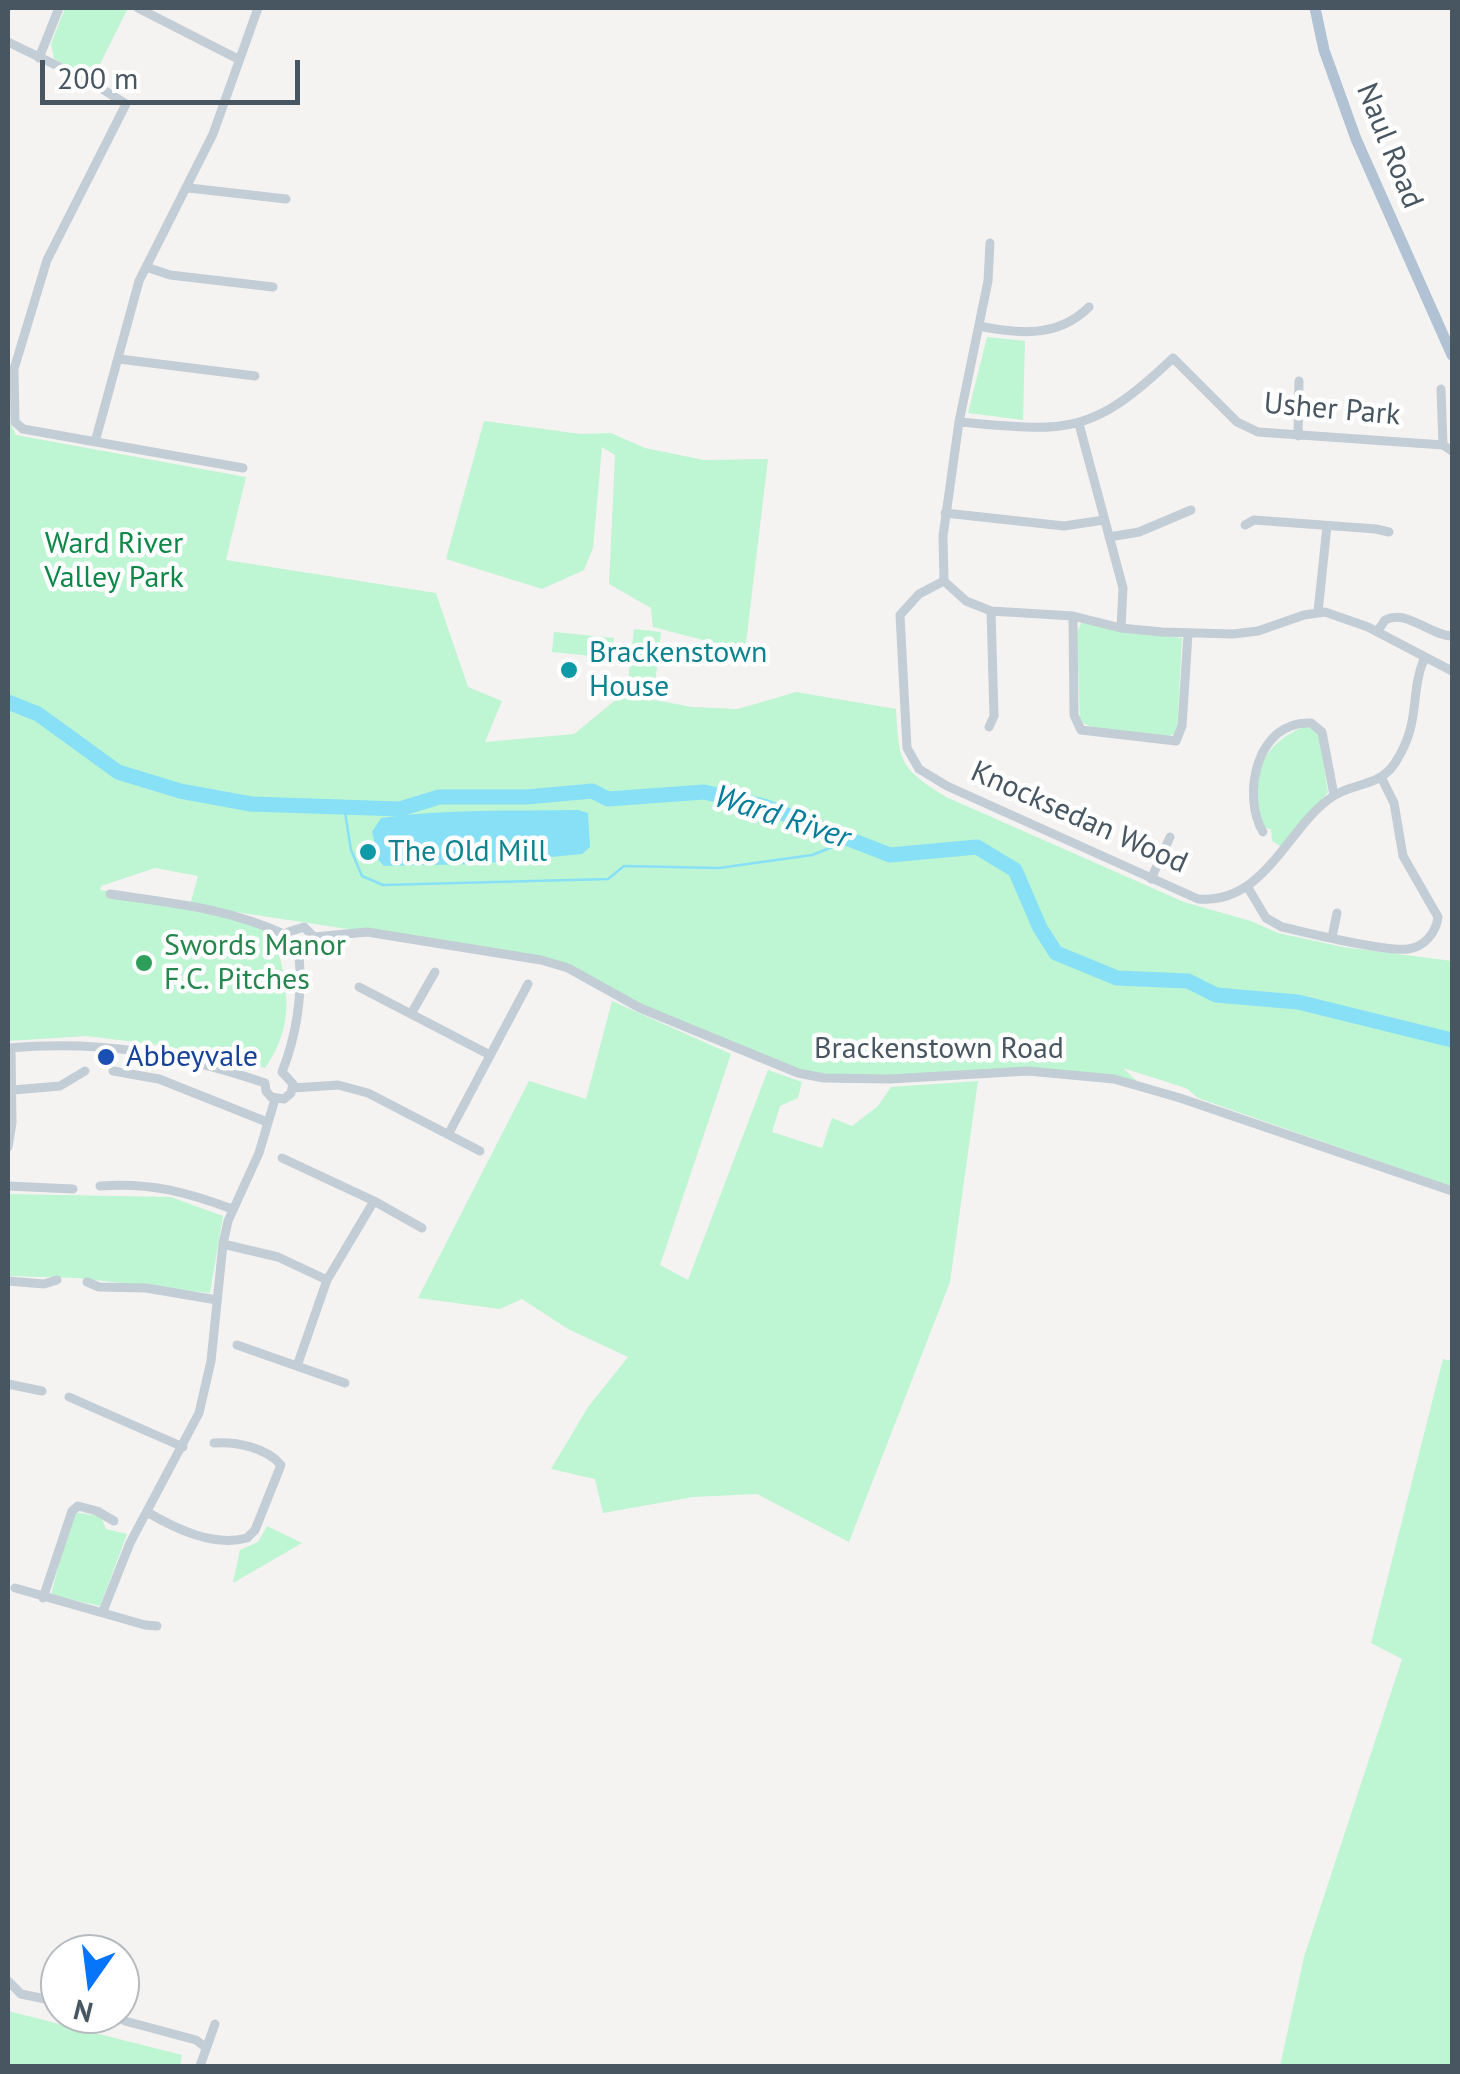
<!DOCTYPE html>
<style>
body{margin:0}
#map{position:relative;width:1460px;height:2074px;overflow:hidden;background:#f5f2f2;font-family:"PT Sans",sans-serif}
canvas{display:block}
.frame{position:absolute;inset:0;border:10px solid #485662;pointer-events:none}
.north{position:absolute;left:40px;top:1934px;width:100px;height:100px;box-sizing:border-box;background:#fff;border:2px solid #b6bbc0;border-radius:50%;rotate:194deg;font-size:28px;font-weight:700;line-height:40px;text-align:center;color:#485662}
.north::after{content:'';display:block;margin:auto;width:35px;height:45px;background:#0775f9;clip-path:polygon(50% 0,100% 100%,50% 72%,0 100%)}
.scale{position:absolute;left:40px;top:60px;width:260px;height:45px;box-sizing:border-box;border:5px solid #485662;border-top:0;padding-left:12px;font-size:30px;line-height:35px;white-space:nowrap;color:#485662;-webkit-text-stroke:8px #fff;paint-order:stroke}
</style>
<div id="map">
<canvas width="1460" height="2074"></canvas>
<div class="frame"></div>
<div class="north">N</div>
<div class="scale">200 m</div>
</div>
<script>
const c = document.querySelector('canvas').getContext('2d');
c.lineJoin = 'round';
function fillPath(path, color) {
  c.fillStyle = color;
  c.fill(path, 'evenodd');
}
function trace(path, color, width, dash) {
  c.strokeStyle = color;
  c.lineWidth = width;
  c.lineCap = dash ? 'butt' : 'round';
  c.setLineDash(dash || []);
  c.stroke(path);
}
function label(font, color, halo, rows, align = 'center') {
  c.font = font + ' "PT Sans",sans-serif';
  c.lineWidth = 9;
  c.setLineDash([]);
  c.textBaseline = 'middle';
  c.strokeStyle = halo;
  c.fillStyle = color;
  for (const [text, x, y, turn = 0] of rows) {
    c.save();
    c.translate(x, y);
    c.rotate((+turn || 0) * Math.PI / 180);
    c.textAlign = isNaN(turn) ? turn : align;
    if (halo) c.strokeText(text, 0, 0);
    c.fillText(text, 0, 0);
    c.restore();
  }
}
const green = new Path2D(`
 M65,8H128L93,78L54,59L51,44Z
 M987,337L1025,341L1023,420L968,413Z
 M8,418L16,435L246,477L226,560L436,593L468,687L502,701L485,742L574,734L623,694L692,707L738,709L796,692L896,709C899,763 900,768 946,797L1184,902L1251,921L1278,933L1343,947L1452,961V1187L1198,1098L1186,1088L1123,1068L1141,1085L1033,1072L890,1079L798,1073L699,1033L568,968L499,952L216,909L274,931C286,983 298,1021 265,1068L166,1046L87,1036L8,1041ZM155,868L198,876L190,905L100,890L101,886Z
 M484,421L581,434L611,433L645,448L704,460L768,459L745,651L653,627L651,608L609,584L615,455L602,447L593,548L584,570L542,589L446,559Z
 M1086,622L1131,632L1182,638L1177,733L1166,737L1094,728L1080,722L1077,633L1081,623Z
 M634,629L661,632L655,684L628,681Z
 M554,632L614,638L612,658L552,652Z
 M1305,726L1315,730L1319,736L1328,792L1282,847L1272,841L1271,829L1262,828C1253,779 1255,748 1305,726Z
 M612,1001L731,1054L660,1265L688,1280L768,1070L802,1082L798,1098L780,1106L772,1132L822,1148L832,1118L852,1126L878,1106L891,1087L978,1081L950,1282L849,1542L757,1494L693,1497L603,1513L595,1479L551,1469L588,1407L628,1357L568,1329L522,1299L500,1309L418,1298L529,1081L586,1099Z
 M8,1194L171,1197L223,1216L210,1293L77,1278L8,1276Z
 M1443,1359L1452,1361V2066H1280L1304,1957L1402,1659L1371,1643Z
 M72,1512L101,1516L106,1529L127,1534L100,1606L51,1595Z
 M267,1526L302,1543L233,1583L240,1550L258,1542Z
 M8,2011L182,2055L180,2066H8Z`);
const water = new Path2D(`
 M578,810L588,813L590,847L582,854L477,864L384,866L379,861L372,832L381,818C446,809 512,811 578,810Z`);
const stream = new Path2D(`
 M344,806L351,850L362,876L383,885L608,879L624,866L719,868L812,855L840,844H865`);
const river = new Path2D(`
 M8,702L38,714L118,772L180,791L251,804L400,809L439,797H527L592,791L608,799L704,792L764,806L890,855L977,847L1015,870L1040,928L1056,953L1117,978L1188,981L1216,995L1298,1002L1452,1040`);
const minor = new Path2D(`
 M138,8L238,59
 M8,42L91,82L126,104L47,260L14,369L15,422L23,429L243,468
 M39,58L59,8
 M189,188L286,199
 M146,267L170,275L273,287
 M979,326C1018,334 1058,338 1089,307
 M119,359L255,376
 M1441,389L1443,445
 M959,422L988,281L990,243
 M1079,424L1123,588L1121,628
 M1298,436L1299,381
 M95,442L139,281L213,134L258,8
 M945,513L1064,526L1104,520
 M1245,525L1254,520L1376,529L1389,532
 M1109,537L1139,532L1191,510
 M944,581L919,594L900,615L907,748L919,769L947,786L1198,899C1264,904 1285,832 1329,799C1351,782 1379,788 1395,763C1422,721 1409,696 1424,659
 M944,581L943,536L959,422C1067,432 1091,436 1173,358L1237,422L1258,432L1443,445L1452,451
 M944,581L966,601L991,611L1073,616L1121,628L1162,632L1233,634L1258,631L1304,615L1325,612L1368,627L1452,671
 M1318,612L1327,526
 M1073,616L1074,715L1081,730L1176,741L1182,726L1188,634
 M1377,632L1385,620C1408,609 1428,635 1452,636
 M989,727L994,716L991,611
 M1263,832C1241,795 1257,720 1311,723L1322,732L1334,795
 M1151,879L1170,837
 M1247,886L1266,918L1282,927C1309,933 1384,952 1408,949C1424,947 1436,933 1438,917L1403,856L1394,803L1382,779
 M110,894C171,903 229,908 286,935
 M314,937L367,932L541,960L568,968L640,1008L798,1073L824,1078L890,1079L1028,1071L1114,1079L1180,1098L1452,1191
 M1332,937L1337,913
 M299,956L287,949L284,940L288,932L304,927L314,937
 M299,956L312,950L314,937
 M359,987L490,1055
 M411,1014L435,972
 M8,1048C101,1040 176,1053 265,1083
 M113,1071L159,1079L267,1122
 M282,1072C296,1037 303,995 299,956
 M265,1083L266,1091L271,1097L284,1099L291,1093L293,1084L282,1072
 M293,1088L338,1085L368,1093L480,1151
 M13,1090L60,1086L85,1071
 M449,1133L528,984
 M8,1147L12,1123L11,1048
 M282,1158L374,1201L422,1228
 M8,1186L73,1189
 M100,1186C149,1182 187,1192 232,1209
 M223,1244L278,1257L327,1280
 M8,1281L44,1284L57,1280
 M87,1282L99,1287L146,1288L217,1300
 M237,1345L345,1383
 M297,1366L327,1280L374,1201
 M8,1384L42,1391
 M69,1397L183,1447
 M147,1512C176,1529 213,1547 247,1538L255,1530L281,1465C267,1448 236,1441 214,1443
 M15,1588L145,1625L157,1626
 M43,1598L72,1511L78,1506L97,1511L114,1521
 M103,1611L130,1543L199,1413L211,1361L223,1244L228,1221L259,1153L275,1099
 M8,1981L21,1994L60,2002
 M114,2014L125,2021L196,2040L204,2046
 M200,2066L215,2024`);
const major = new Path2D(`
 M1315,8L1324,50L1356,139L1452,355`);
const markers = [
 [569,670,10,"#0f9aa8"],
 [368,852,10,"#0f9aa8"],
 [144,963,10,"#2e9e5b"],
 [106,1057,10,"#1a4fb4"]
];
const streetNames = [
 ["Naul Road",1389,146,68],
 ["Usher Park",1332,410,5],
 ["Knocksedan Wood",1079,818,24],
 ["Brackenstown Road",939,1049]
];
const parkNames = [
 ["Ward River",114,544],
 ["Valley Park",114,578]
];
const cultureNames = [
 ["Brackenstown",589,653],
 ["House",589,687],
 ["The Old Mill",388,852]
];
const leisureNames = [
 ["Swords Manor",164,946],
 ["F.C. Pitches",164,980]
];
const transitNames = [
 ["Abbeyvale",126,1057]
];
const waterNames = [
 ["Ward River",782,818,18]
];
fillPath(green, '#bef5d2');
fillPath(water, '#87e0f6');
trace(stream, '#87e0f6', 2.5);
trace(river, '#87e0f6', 15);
trace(minor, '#c2cdd5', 9);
trace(major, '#b0c2d3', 11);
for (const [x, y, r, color] of markers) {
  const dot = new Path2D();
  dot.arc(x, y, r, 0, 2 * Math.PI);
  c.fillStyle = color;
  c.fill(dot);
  trace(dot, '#fff', 4);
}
label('30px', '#485662', '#fff', streetNames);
label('30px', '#0e8849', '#fff', parkNames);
label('30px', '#0d838f', '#fff', cultureNames, 'left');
label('30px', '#27864d', '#fff', leisureNames, 'left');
label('30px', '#164399', '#fff', transitNames, 'left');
label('italic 32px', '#037d9b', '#fff', waterNames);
</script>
